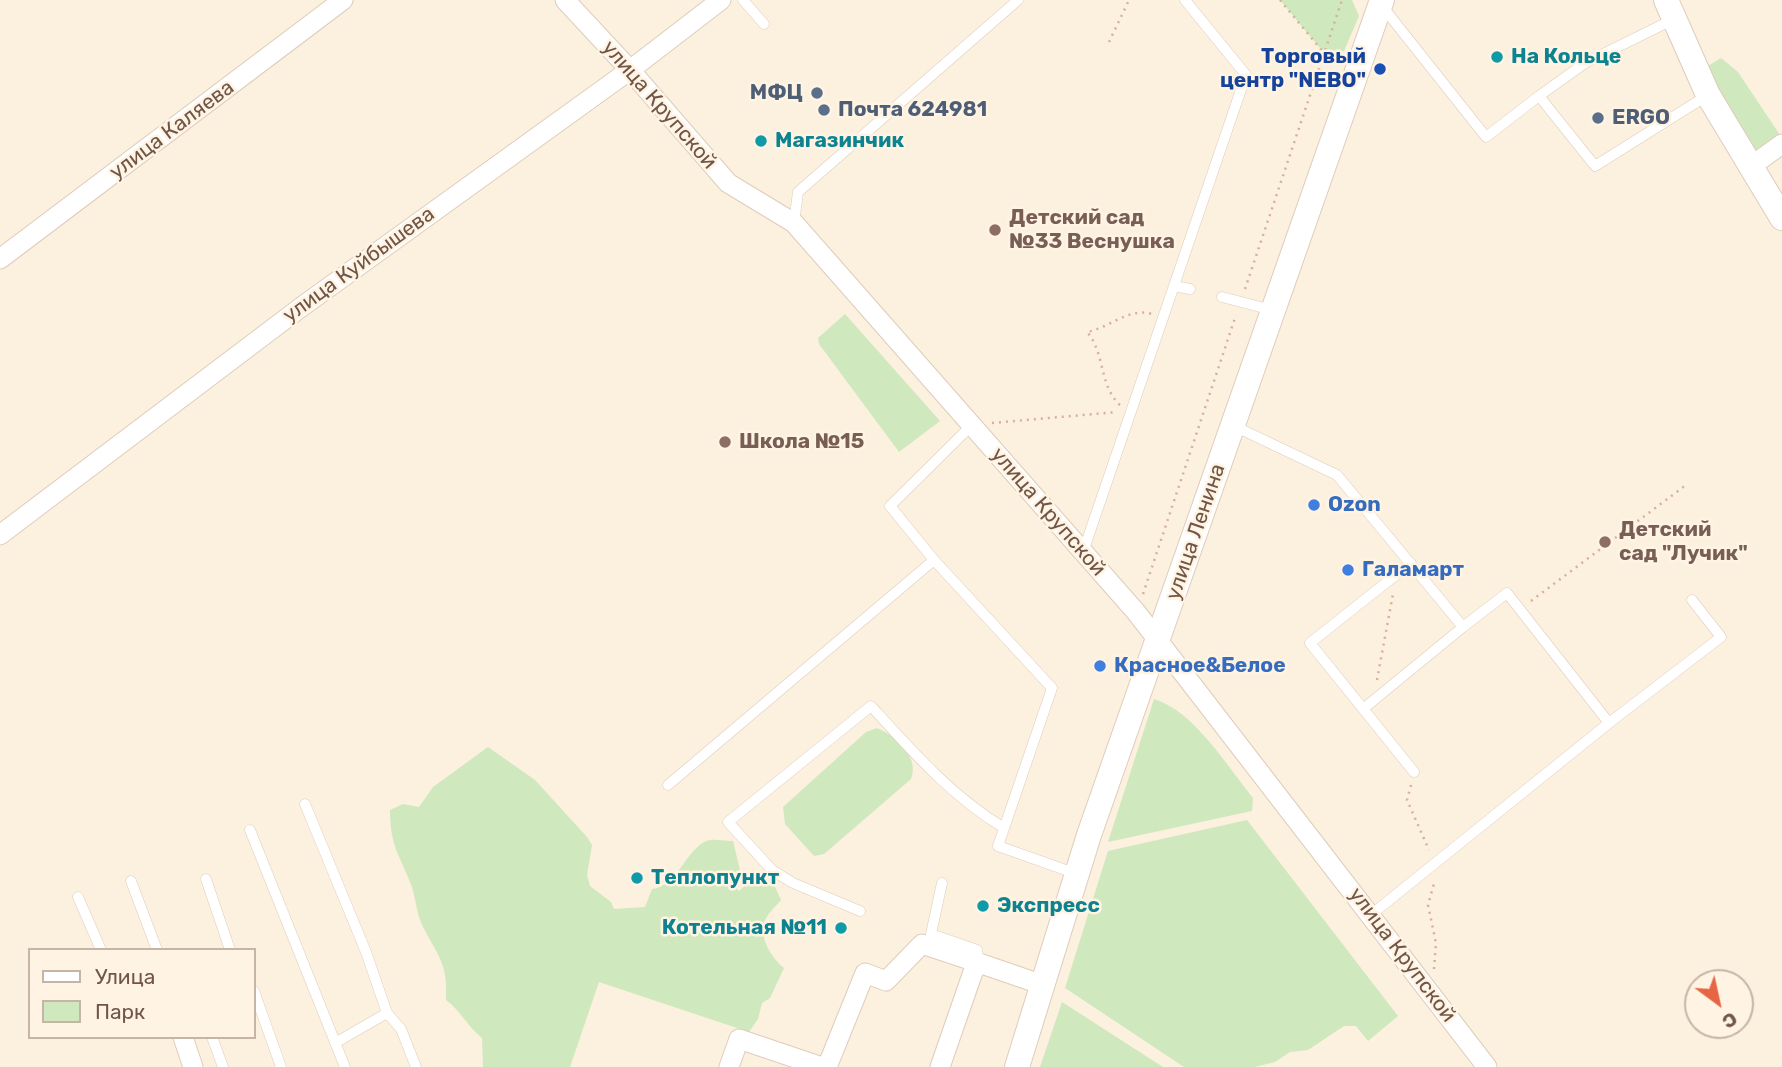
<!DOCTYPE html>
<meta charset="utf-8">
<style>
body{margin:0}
#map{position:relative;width:1782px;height:1067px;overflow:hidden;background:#fcf0df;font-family:Rubik,sans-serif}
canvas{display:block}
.legend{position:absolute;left:28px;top:948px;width:228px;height:91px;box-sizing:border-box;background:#fff4e4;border:2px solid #c6b5a5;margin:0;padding:9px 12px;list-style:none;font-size:21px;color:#715647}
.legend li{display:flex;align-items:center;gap:14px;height:35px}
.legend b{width:35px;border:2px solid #c6b5a5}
.north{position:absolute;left:1684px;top:969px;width:70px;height:70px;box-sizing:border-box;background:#fff4e4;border:2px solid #c6b5a5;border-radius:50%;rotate:147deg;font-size:19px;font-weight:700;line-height:28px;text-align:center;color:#715647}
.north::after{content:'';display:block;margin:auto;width:24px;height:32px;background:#e66644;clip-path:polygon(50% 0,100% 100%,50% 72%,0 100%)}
</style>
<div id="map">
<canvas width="1782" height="1067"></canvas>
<ul class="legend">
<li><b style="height:9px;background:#fff"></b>Улица</li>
<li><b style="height:19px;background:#d0e8be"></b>Парк</li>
</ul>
<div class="north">С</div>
</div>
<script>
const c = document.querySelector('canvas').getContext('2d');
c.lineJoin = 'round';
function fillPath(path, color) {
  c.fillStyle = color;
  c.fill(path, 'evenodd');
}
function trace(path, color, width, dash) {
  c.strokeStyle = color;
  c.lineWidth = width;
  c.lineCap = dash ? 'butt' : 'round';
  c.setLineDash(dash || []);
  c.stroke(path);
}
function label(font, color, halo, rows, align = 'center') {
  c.font = font + ' Rubik,sans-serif';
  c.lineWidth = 5;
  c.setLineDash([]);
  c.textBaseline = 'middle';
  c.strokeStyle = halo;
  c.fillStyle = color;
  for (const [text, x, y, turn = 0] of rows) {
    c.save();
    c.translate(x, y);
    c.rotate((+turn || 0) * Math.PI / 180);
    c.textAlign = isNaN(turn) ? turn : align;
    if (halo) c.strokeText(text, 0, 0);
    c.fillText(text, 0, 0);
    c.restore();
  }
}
const green = new Path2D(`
 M1280,0H1352L1359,16L1344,51L1333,55L1324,53Z
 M1721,58L1738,72L1782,138L1750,167L1698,72Z
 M845,314L940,421L899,452L819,344L818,338Z
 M1154,699C1194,711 1227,766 1253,798L1252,811L1108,842Z
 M877,728C896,736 920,757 911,779L824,854L814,856L785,824L783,807L866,732Z
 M488,747L535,780L587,837L592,845L587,875L590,886L611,902L614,909L645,907L652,889C678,887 689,842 711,840C716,839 726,841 733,841L740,870L733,883L739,891L755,877L773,882L781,900C776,906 766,915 764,923C760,940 772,958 784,968L770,998L762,1003L758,1019L749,1032L599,982L570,1067H483L482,1038C467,1026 460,1010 446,1000C448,965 439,957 424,929C417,916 416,901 412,887C400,855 390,847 390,810L403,804L419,807L433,787Z
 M1247,820L1398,1016L1368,1041L1356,1026H1344L1308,1050L1290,1052L1275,1062L1254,1067H1184L1065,988L1108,851Z
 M1062,1002L1163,1067H1040Z`);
const path = new Path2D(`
 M1280,0L1324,53
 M1109,42L1129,0
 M1245,289L1342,0
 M1120,405C1099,386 1105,352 1087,332C1109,328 1129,307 1152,314
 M992,423L1117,412
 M1143,594L1236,315
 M1531,601L1686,485
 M1377,680L1393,594
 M1411,785L1407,800L1429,850
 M1434,969L1436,943L1428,905L1435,880`);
const service = new Path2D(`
 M743,0L764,24
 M1382,6L1486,137L1539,96
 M1674,19L1585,63L1539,96L1595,166L1708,95
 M794,223L798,192L1018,0
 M1174,286L1190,289
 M1222,297L1272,310
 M1234,426L1337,475L1463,627L1507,593L1609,723L1372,914
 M1083,552L1246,75L1185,0
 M934,560L1052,688L998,846L1077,874
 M1411,563L1310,643L1414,772
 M1363,709L1463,627
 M1609,723L1721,637L1692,600
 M668,785L934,560L890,506L972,425
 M305,804L366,952L387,1013
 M250,830L345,1067
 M206,879L230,950
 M131,881L157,950
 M942,883L931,934L977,950L979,963
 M78,897L101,950
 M860,911L793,883L772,870L728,822L871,706C912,751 951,796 1004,828
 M254,991L281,1067
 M212,1037L223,1067
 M335,1043L387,1013L401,1029L416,1067`);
const minor = new Path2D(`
 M565,0L630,70L728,183L794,223L1136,612L1487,1067
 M1750,167L1782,144
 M0,259L343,0
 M0,535L300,308L630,70L721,0
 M183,1037L193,1067
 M729,1067L739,1039L822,1067
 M827,1067L865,973L886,981L922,944L979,963
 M940,1067L973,972L979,963L1043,985`);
const tertiary = new Path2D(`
 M1666,0L1708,95L1782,218
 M1017,1067L1089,835L1382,0`);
const markers = [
 [1497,57,7,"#0f9aa8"],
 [1380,69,7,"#1a4fb4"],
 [817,93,7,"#5c6f8a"],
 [824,110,7,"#5c6f8a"],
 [1598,118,7,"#5c6f8a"],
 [761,141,7,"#0f9aa8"],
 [995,230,7,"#8d6e63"],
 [725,442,7,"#8d6e63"],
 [1314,505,7,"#3f7fe0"],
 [1605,542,7,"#8d6e63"],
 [1348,570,7,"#3f7fe0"],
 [1100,666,7,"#3f7fe0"],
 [637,878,7,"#0f9aa8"],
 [983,906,7,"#0f9aa8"],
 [841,928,7,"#0f9aa8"]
];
const transitNames = [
 ["Торговый",1366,57],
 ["центр \"NEBO\"",1366,81]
];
const cultureNames = [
 ["На Кольце",1511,57],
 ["Магазинчик",775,141],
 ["Теплопункт",651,878],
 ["Экспресс",997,906],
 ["Котельная №11",827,928,"right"]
];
const serviceNames = [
 ["МФЦ",803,93,"right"],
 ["Почта 624981",838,110],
 ["ERGO",1612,118]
];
const streetNames = [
 ["улица Крупской",659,105,49],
 ["улица Каляева",172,130,-37],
 ["улица Куйбышева",359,265,-36],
 ["улица Крупской",1048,512,49],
 ["улица Ленина",1196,532,-71],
 ["улица Крупской",1402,955,53]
];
const educationNames = [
 ["Детский сад",1009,218],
 ["№33 Веснушка",1009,242],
 ["Школа №15",739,442],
 ["Детский",1619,530],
 ["сад \"Лучик\"",1619,554]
];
const shopNames = [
 ["Ozon",1328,505],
 ["Галамарт",1362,570],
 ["Красное&Белое",1114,666]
];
fillPath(green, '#d0e8be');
trace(service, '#dfccbb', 11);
trace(minor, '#dfccbb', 21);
trace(tertiary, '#dfccbb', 26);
trace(path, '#d5b19b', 2.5, [2, 5]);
trace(service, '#fff', 10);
trace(minor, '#fff', 19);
trace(tertiary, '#fff', 24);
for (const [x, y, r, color] of markers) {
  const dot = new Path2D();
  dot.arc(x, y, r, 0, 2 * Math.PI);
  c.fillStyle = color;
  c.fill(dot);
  trace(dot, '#fff4e4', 2.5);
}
label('bold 21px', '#164399', '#fff4e4', transitNames, 'right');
label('bold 21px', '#0d838f', '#fff4e4', cultureNames, 'left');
label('bold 21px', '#4e5e75', '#fff4e4', serviceNames, 'left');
label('21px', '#715647', '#fff4e4', streetNames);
label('bold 21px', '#785e54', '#fff4e4', educationNames, 'left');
label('bold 21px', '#366cbe', '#fff4e4', shopNames, 'left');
</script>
